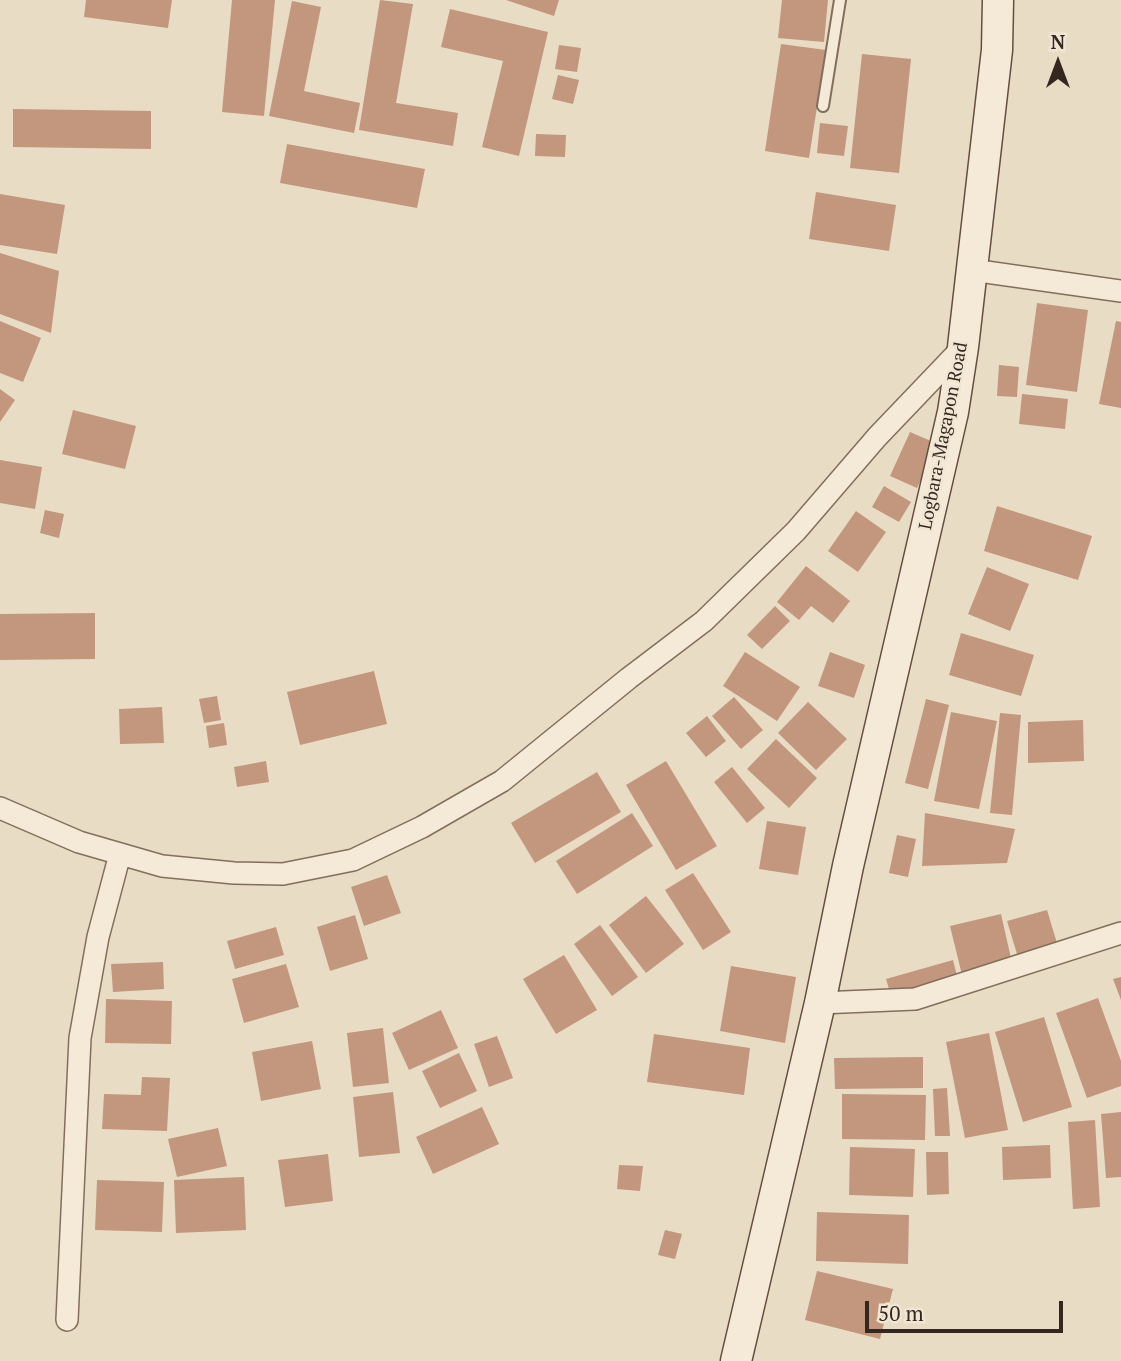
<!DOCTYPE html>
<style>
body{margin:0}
#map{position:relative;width:1121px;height:1361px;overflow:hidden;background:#e9dcc5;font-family:"PT Serif",serif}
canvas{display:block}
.north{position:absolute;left:1023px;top:28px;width:70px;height:70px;-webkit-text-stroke:5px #f1e6d3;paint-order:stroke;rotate:0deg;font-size:19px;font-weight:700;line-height:28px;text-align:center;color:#33271f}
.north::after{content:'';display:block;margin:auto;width:24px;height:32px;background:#33271f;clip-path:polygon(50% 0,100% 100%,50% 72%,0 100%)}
.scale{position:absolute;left:865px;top:1301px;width:198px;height:32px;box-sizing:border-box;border:4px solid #33271f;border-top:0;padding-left:9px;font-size:21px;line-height:24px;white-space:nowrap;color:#33271f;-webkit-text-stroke:5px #f1e6d3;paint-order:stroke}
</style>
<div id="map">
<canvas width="1121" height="1361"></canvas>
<div class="north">N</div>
<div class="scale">50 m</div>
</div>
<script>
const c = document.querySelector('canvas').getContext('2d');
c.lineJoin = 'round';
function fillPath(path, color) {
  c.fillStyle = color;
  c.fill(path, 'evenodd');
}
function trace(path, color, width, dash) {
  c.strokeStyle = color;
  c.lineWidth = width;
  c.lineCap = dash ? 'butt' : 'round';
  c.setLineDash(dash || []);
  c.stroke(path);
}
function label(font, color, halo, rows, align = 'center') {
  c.font = font + ' "PT Serif",serif';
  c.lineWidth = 5;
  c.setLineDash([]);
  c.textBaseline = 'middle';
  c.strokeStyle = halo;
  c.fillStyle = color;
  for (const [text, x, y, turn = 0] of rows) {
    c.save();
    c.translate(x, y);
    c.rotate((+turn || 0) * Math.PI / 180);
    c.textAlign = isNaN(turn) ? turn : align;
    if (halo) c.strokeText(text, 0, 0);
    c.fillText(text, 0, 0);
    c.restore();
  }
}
const building = new Path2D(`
 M86,0H172L168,28L84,17Z
 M232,0H275L264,116L222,112Z
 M380,0L413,4L396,103L458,113L453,146L359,130Z
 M506,0H559L554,16Z
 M782,0H828L824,42L778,38Z
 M292,1L321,7L304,91L360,103L354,133L269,116Z
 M450,9L548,32L519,156L482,147L503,61L441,47Z
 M781,44L826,50L809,158L765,151Z
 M559,45L581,48L577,72L555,69Z
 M862,54L911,59L899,173L850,168Z
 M558,75L579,80L573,104L552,99Z
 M13,109L151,111V149L13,147Z
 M820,123L848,126L844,156L817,153Z
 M536,134L566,135L565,157L535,156Z
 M287,144L425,169L417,208L280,183Z
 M816,192L896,205L889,251L809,239Z
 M0,194L65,205L57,254L0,245Z
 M0,253L59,271L51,333L0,314Z
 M1037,303L1088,310L1077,392L1026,385Z
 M0,321L41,338L23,382L0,373Z
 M1116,321L1121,322V408L1099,404Z
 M999,365L1019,367L1017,397L997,396Z
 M0,389L15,400L0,422Z
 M1022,394L1068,399L1065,429L1019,424Z
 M73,410L136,426L125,469L62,454Z
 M910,432L938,444L917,488L890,476Z
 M0,460L42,467L35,509L0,503Z
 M884,486L911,502L899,522L872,507Z
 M997,506L1092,536L1078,580L984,551Z
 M45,510L64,514L59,538L40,533Z
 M856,511L886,532L858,572L828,551Z
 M806,566L850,601L833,623L811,606L799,620L777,602Z
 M987,567L1029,584L1010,631L968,614Z
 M775,606L790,621L762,649L747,635Z
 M95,613V659L0,660V614Z
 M961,633L1034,655L1021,696L949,675Z
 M745,652L800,687L777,721L723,686Z
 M830,652L865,665L854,698L818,686Z
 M374,671L387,724L300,745L287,692Z
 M217,696L221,720L204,723L199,699Z
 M734,697L763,730L741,749L712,716Z
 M926,699L949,705L928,789L905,783Z
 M808,702L847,739L816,770L778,733Z
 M162,707L164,743L120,744L119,709Z
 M951,712L997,721L979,809L934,801Z
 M1000,713L1021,715L1012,815L990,813Z
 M707,716L726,741L706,757L686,733Z
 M1083,720L1084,761L1028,763V722Z
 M224,723L227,745L209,748L206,726Z
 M776,739L817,778L789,808L747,769Z
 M266,761L269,782L237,787L234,767Z
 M666,761L717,846L676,870L626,785Z
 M732,767L765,808L747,823L714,782Z
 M597,772L621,812L535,863L511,823Z
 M632,813L653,846L577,894L556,861Z
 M925,813L1015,829L1007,863L922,866Z
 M767,821L806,827L798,875L759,869Z
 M897,835L916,839L908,877L889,873Z
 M693,873L731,932L703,950L665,890Z
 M387,875L401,913L364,926L351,887Z
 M646,896L684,944L646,973L609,925Z
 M1047,910L1060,953L1020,964L1007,921Z
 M1001,914L1013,967L963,979L950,926Z
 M355,915L368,959L330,971L317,927Z
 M600,925L638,977L612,996L574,944Z
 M276,927L284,955L235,969L227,941Z
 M564,955L597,1010L556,1034L523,979Z
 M953,960L958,980L892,999L886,979Z
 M163,962L164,989L113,992L111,964Z
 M286,964L299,1007L244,1023L232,979Z
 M731,966L796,977L785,1043L720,1031Z
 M1121,977V1000L1113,979Z
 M1098,998L1121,1061V1086L1087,1098L1056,1013Z
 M106,999L172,1001L171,1044L105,1043Z
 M441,1010L458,1048L409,1070L392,1033Z
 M1044,1017L1072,1107L1023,1122L995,1032Z
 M383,1028L389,1083L353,1087L347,1033Z
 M989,1033L1008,1130L965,1138L946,1042Z
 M654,1034L750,1048L744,1095L647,1082Z
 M497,1036L513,1078L489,1087L474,1044Z
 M312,1041L321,1089L261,1101L252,1052Z
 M459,1053L477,1091L440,1108L422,1071Z
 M923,1057V1088L835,1089L834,1058Z
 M142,1077L170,1078L167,1131L102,1129L104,1094L141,1095Z
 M947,1088L950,1136H935L933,1089Z
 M393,1092L400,1153L359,1157L353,1097Z
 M842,1094L926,1095L925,1140L842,1139Z
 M482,1107L499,1144L433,1174L416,1137Z
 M1121,1112V1177L1106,1178L1101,1114Z
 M1095,1120L1100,1207L1073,1209L1068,1122Z
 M218,1128L227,1166L177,1177L168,1139Z
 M1050,1145L1051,1178L1003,1180L1002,1147Z
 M850,1147L915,1149L913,1197L849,1195Z
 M926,1152H948L949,1194L927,1195Z
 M328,1154L333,1201L285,1207L278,1160Z
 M619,1165L643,1166L640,1191L617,1189Z
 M244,1177L246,1230L176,1233L174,1180Z
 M97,1180L164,1182L162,1232L95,1230Z
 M817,1212L909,1215L908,1264L816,1261Z
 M665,1230L682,1234L675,1259L658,1255Z
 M817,1271L893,1289L880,1339L805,1320Z`);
const lane = new Path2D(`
 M823,106L840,0`);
const street = new Path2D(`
 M972,270L1121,291
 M0,808L79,842L162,866L234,873L283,874L353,860L422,827L502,781L629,678L704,621L796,531L877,437L963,347
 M820,1003L915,999L1121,933
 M67,1320L80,1038L98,937L120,854`);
const secondary = new Path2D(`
 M736,1361L820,1003L848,866L953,412L963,347L997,50L998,0`);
const streetNames = [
 ["Logbara-Magapon Road",944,436,-79]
];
fillPath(building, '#c3967e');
trace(lane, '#826e5d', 14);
trace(street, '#826e5d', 24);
trace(secondary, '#644f40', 33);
trace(lane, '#f5ead7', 10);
trace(street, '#f5ead7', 21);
trace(secondary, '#f5ead7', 30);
label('18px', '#33271f', '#f1e6d3', streetNames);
</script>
